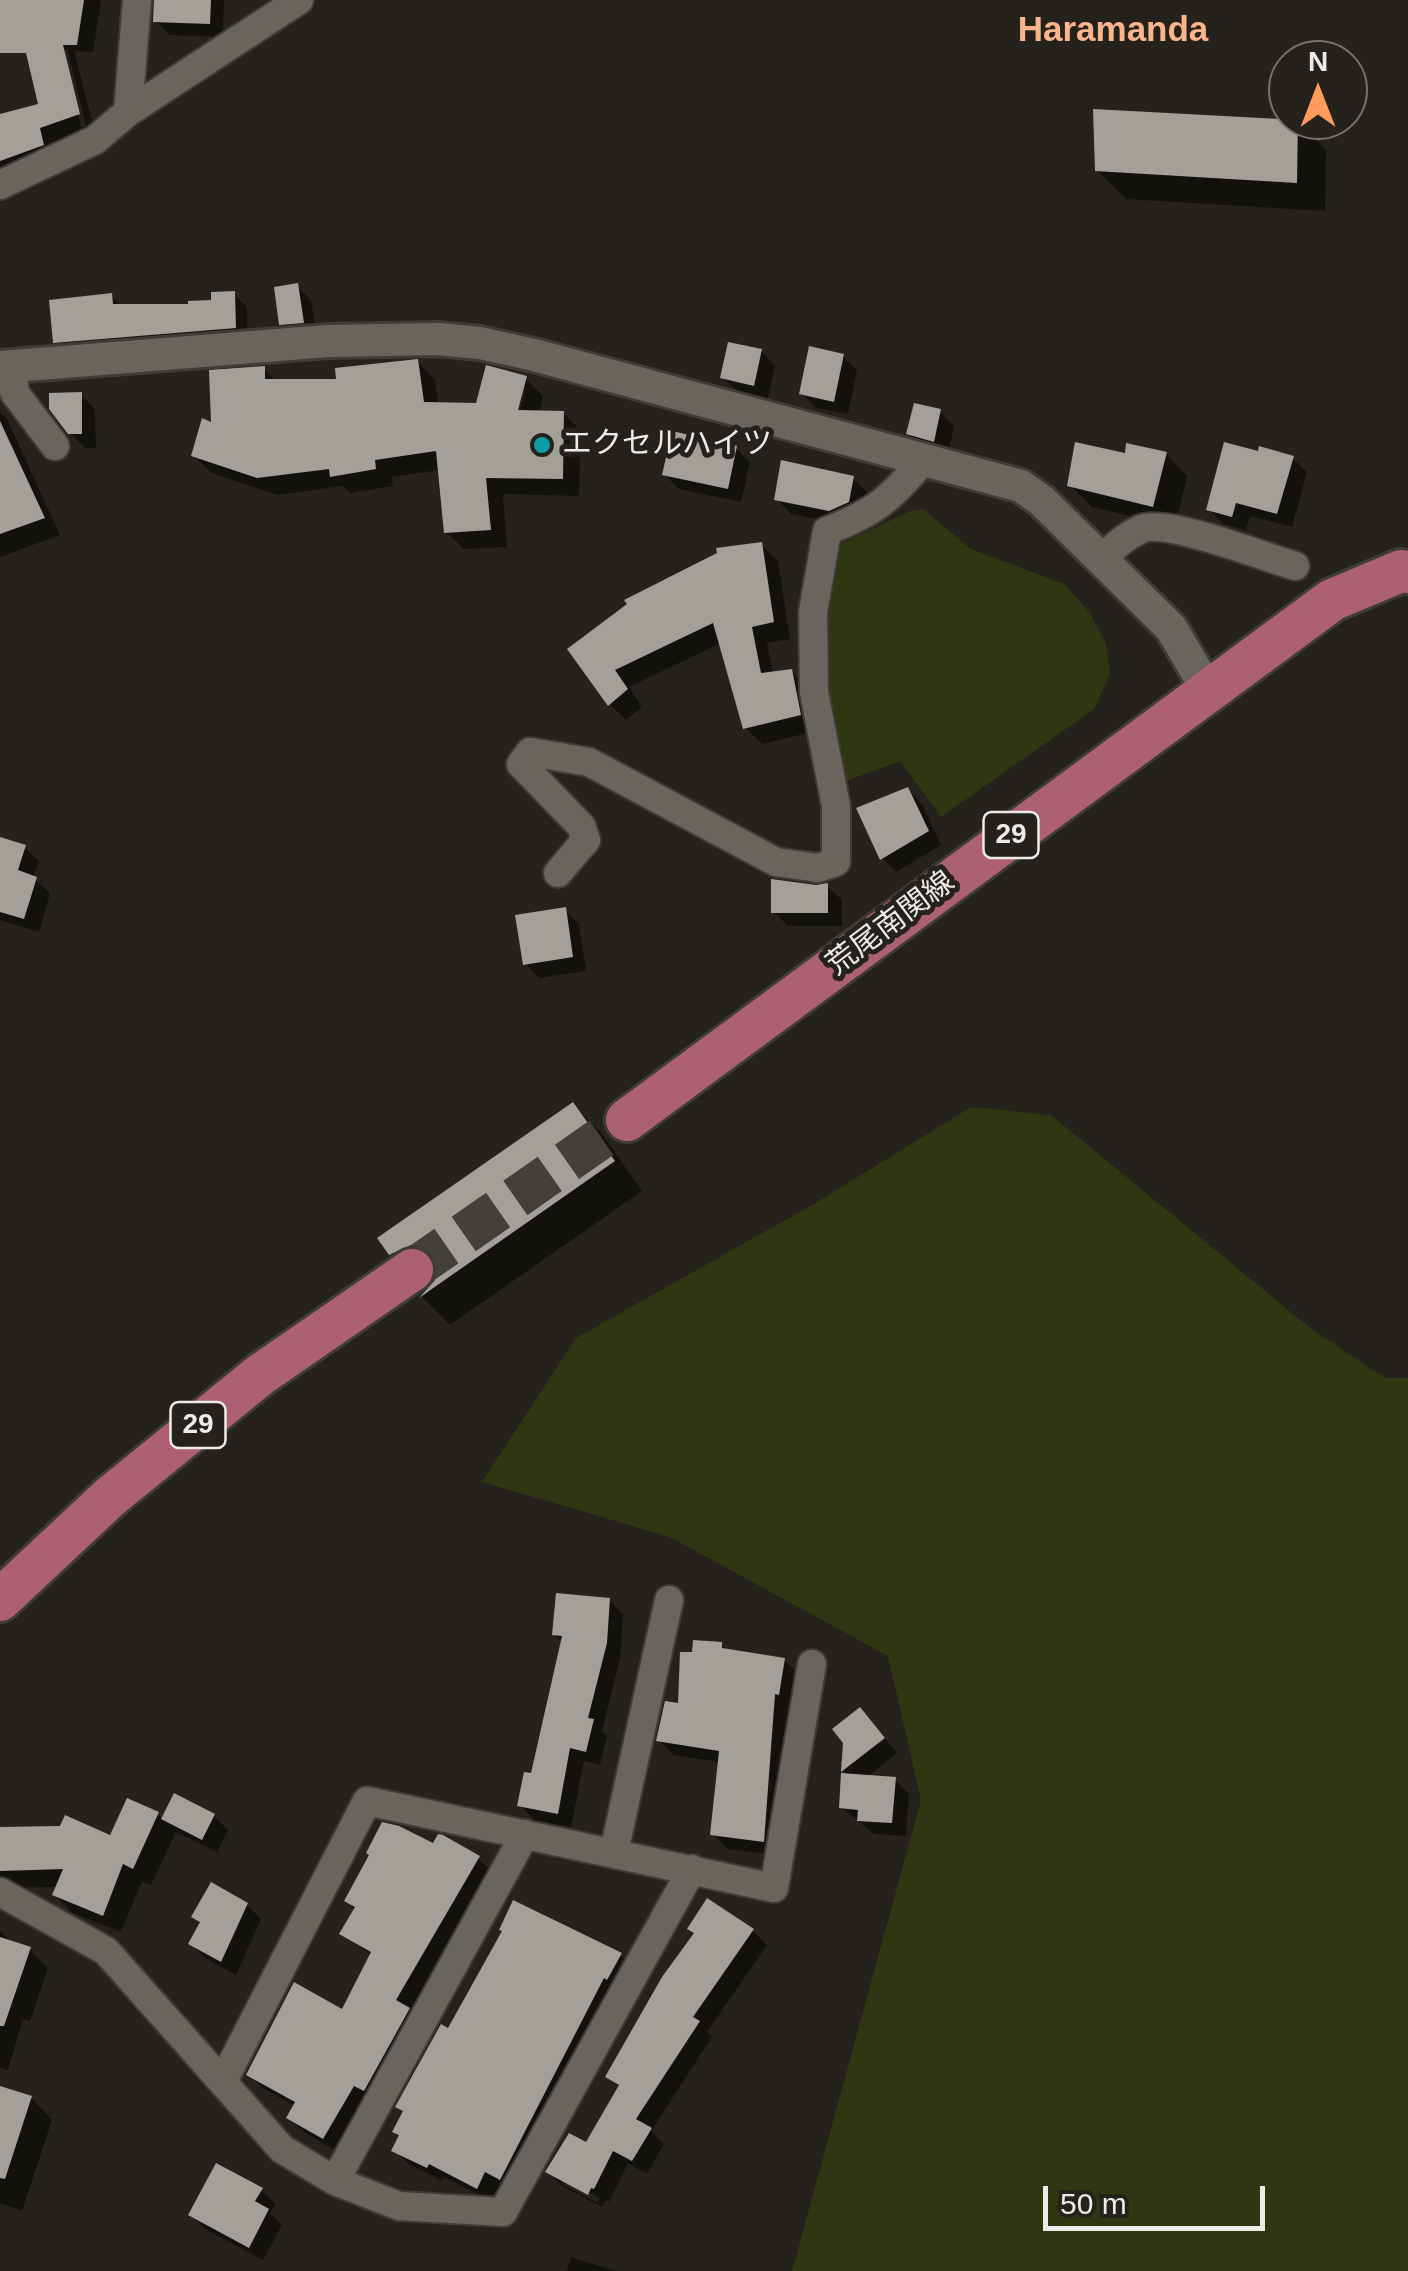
<!DOCTYPE html>
<meta charset="utf-8">
<style>
body{margin:0}
#map{position:relative;width:1408px;height:2271px;overflow:hidden;background:#25211c;font-family:Helvetica,sans-serif}
canvas{display:block}
.north{position:absolute;left:1268px;top:40px;width:100px;height:100px;box-sizing:border-box;background:#25211c;border:2px solid #75726d;border-radius:50%;rotate:0deg;font-size:28px;font-weight:700;line-height:40px;text-align:center;color:#edebe7}
.north::after{content:'';display:block;margin:auto;width:35px;height:45px;background:#ff9b5b;clip-path:polygon(50% 0,100% 100%,50% 72%,0 100%)}
.scale{position:absolute;left:1043px;top:2186px;width:222px;height:45px;box-sizing:border-box;border:5px solid #edebe7;border-top:0;padding-left:12px;font-size:30px;line-height:35px;white-space:nowrap;color:#edebe7;-webkit-text-stroke:8px #25211c;paint-order:stroke}
</style>
<div id="map">
<canvas width="1408" height="2271"></canvas>
<div class="north">N</div>
<div class="scale">50 m</div>
</div>
<script>
const c = document.querySelector('canvas').getContext('2d');
c.lineJoin = 'round';
function fillPath(path, color) {
  c.fillStyle = color;
  c.fill(path, 'evenodd');
}
function trace(path, color, width, dash) {
  c.strokeStyle = color;
  c.lineWidth = width;
  c.lineCap = dash ? 'butt' : 'round';
  c.setLineDash(dash || []);
  c.stroke(path);
}
function label(font, color, halo, rows, align = 'center') {
  c.font = font + ' Helvetica,"Noto Sans JP",sans-serif';
  c.lineWidth = 10;
  c.setLineDash([]);
  c.textBaseline = 'middle';
  c.strokeStyle = halo;
  c.fillStyle = color;
  for (const [text, x, y, turn = 0] of rows) {
    c.save();
    c.translate(x, y);
    c.rotate((+turn || 0) * Math.PI / 180);
    c.textAlign = isNaN(turn) ? turn : align;
    if (halo) c.strokeText(text, 0, 0);
    c.fillText(text, 0, 0);
    c.restore();
  }
}
const green = new Path2D(`
 M923,509L971,549L1064,584L1090,613L1106,644L1110,674L1094,709L941,817L900,761L841,783L826,724L824,582L841,544L910,511Z
 M971,1107L1051,1115L1309,1327L1385,1378H1408V2271H792L921,1800L888,1656L670,1537L482,1482L576,1338L812,1205Z`);
const shadow = new Path2D(`
 M0,0H101L93,53L74,50L94,129L53,143L57,160L0,179V116L41,106L26,43L0,28ZM62,49H67L86,126L81,127Z
 M154,0H224L223,37L170,35L155,21Z
 M1297,121L1326,150L1325,211L1126,199L1097,170Z
 M297,286L311,300L317,336L296,338L282,324Z
 M234,294L247,307L248,341L69,355L56,342L111,296L122,306H191L214,303Z
 M761,351L775,366L768,398L738,392L723,377Z
 M843,356L857,371L848,414L816,408L802,393Z
 M418,362L435,380L438,404L478,405L525,378L543,396L539,413H563L581,431L579,496L503,494L507,547L464,549L446,532L440,470L391,477L393,486L350,493L343,486L277,495L212,473L194,456L214,425L264,369L277,382H339ZM521,387H526L517,423L512,421Z
 M81,395L95,409L96,448H85L70,433Z
 M940,412L954,426L948,455L923,448L909,434Z
 M0,413L7,419L60,535L0,557Z
 M736,448L750,462L741,502L679,489L665,475Z
 M1166,454L1187,476L1175,527L1092,507L1070,485L1127,456Z
 M1292,458L1307,472L1292,527L1250,516L1246,530L1224,524L1209,510Z
 M852,478L867,492L862,516L845,524L791,514L777,499Z
 M761,545L778,561L790,639L767,643L773,674L791,672L808,688L816,731L762,744L746,728L721,643L629,687L642,707L626,720L610,704L570,650Z
 M907,790L922,804L941,845L896,872L882,858Z
 M0,840L24,847L39,861L33,878L50,893L39,932L0,920Z
 M827,886L842,900V926H788L774,912Z
 M565,910L579,924L586,971L540,978L525,964Z
 M573,1105L602,1134L642,1191L450,1325L423,1298L437,1281L438,1274L420,1283L391,1254Z
 M609,1600L623,1614L620,1658L602,1731L607,1736L600,1765L584,1761L571,1827L534,1820L520,1805L533,1776L563,1643L554,1634Z
 M721,1645L728,1651L784,1660L798,1674L793,1708L789,1707L778,1855L727,1849L713,1834L720,1762L673,1755L659,1740Z
 M873,1724L897,1753L867,1777L895,1779L909,1794L906,1836L874,1834L841,1807L848,1776L844,1771L846,1743Z
 M157,1814L163,1820L214,1816L228,1830L217,1852L176,1832L151,1885L142,1881L121,1932L73,1913L55,1895L58,1887L5,1888L0,1884V1830L111,1839Z
 M434,1846L478,1858L492,1872L411,2012L423,2024L338,2152L304,2132L289,2118L296,2107L263,2088L249,2074L343,2012L372,1956L342,1933L356,1910L347,1900Z
 M247,1905L261,1919L236,1975L205,1958L191,1944L202,1924L194,1917Z
 M0,1931L9,1940L30,1950L48,1968L30,2021L23,2019L8,2070L0,2068Z
 M753,1931L767,1945L707,2032L712,2037L651,2131L664,2144L647,2174L628,2163L609,2202L606,2200L602,2207L562,2186L548,2172L587,2145L620,2088L608,2076L696,1934ZM562,2178L600,2198L598,2203L562,2184Z
 M620,1955L635,1969L515,2193L500,2185L492,2201L444,2177L442,2181L409,2164L394,2150L401,2137L395,2132L405,2113L398,2107L449,2031Z
 M0,2088L31,2098L52,2120L22,2211L0,2203Z
 M261,2190L276,2204L270,2213L282,2225L263,2260L205,2229L191,2215Z
 M571,2257L616,2271H567Z`);
const building = new Path2D(`
 M0,0H84L77,45H63L80,114L40,128L44,145L0,161V114L38,104L26,53H0Z
 M154,0H211L210,24L153,22Z
 M1093,109L1298,120L1297,183L1095,171Z
 M298,283L304,323L279,325L274,287Z
 M235,291L236,328L53,343L49,300L112,293L113,304H188V301L211,300V292Z
 M728,342L762,349L754,386L720,378Z
 M809,346L844,354L834,402L799,394Z
 M418,359L424,402L476,403L486,365L527,376L518,410L564,411L563,479L486,478L491,530L444,533L436,451L375,460L376,469L330,477L329,469L257,478L191,456L202,418L211,422L209,370L265,366V379H336L335,368Z
 M82,392V434H68L49,409V393Z
 M914,403L941,409L934,442L906,434Z
 M0,421L45,518L0,534Z
 M672,431L737,446L728,489L662,475Z
 M1075,442L1125,453L1126,443L1167,452L1153,507L1067,486Z
 M1224,442L1258,451L1259,446L1294,456L1277,514L1236,503L1232,517L1206,510Z
 M781,460L854,476L849,502L829,511L774,500Z
 M762,542L774,622L752,627L761,673L792,669L801,715L743,729L713,623L615,670L628,689L608,706L567,649L627,604L624,600L717,553L716,548Z
 M908,787L929,831L880,860L856,808Z
 M0,837L26,845L18,870L37,877L24,919L0,912Z
 M771,879L816,885L828,883V913H771Z
 M566,907L573,957L523,965L515,915Z
 M573,1102L615,1161L419,1298L435,1280L437,1267L432,1255L422,1247L411,1245L389,1255L377,1238Z
 M556,1593L610,1598L607,1643L588,1718L594,1719L586,1752L570,1748L558,1814L517,1806L524,1772L531,1773L562,1636L552,1635Z
 M693,1640L722,1642V1648L785,1658L779,1695L775,1694L764,1842L710,1835L719,1751L656,1741L665,1701L678,1703L680,1652H692Z
 M860,1707L885,1738L841,1772L843,1743L832,1729Z
 M841,1773L896,1777L892,1823L857,1821L858,1810L839,1808Z
 M174,1793L215,1814L202,1840L161,1819Z
 M127,1798L159,1812L133,1869L123,1864L103,1916L52,1895L63,1869L0,1871V1827L60,1826L65,1815L110,1835Z
 M382,1822L399,1826L433,1843L438,1834L443,1835L480,1856L396,2000L410,2008L364,2091L354,2086L323,2139L286,2118L295,2102L246,2075L294,1982L342,2009L371,1952L339,1934L355,1907L344,1901L369,1855L366,1853Z
 M211,1882L248,1903L221,1962L188,1944L200,1922L191,1917Z
 M707,1898L754,1929L693,2017L700,2021L636,2119L652,2128L632,2161L613,2151L594,2189L591,2188L588,2195L545,2172L569,2133L586,2142L619,2085L605,2077L662,1977L694,1933L687,1929Z
 M513,1900L622,1953L607,1980L604,1978L500,2180L485,2172L477,2189L429,2164L427,2168L391,2151L399,2135L392,2132L403,2111L395,2107L441,2024L448,2028L502,1931L499,1930Z
 M0,1937L31,1947L4,2026H0Z
 M0,2086L32,2096L5,2179L0,2178Z
 M216,2163L263,2188L255,2201L269,2209L249,2248L188,2215Z`);
const primaryTunnel = new Path2D(`
 M412,1270L627,1120`);
const minor = new Path2D(`
 M128,112L137,0
 M0,185L95,140L128,112L299,0
 M14,364V392L55,446
 M1103,559C1113,547 1126,536 1141,529C1166,518 1264,557 1295,566
 M558,873L586,840L581,826L521,764L530,752L589,762L776,862L818,868L836,862V806L814,692L813,612L827,531C878,511 889,499 925,459
 M614,1852L669,1600
 M0,1892L106,1951L282,2149L335,2181L399,2206L503,2212L692,1869
 M223,2081L367,1801L774,1888L812,1664
 M335,2181L525,1834`);
const tertiary = new Path2D(`
 M0,367L328,341L438,339L480,343L534,355L1021,486L1042,501L1171,628L1207,689`);
const primary = new Path2D(`
 M627,1120L1332,600L1401,571L1408,572
 M0,1600L110,1497L260,1375L412,1270`);
const markers = [
 [542,445,10,"#0f9aa8"]
];
const shields = [
 [1011,835,55],
 [198,1425,55]
];
const shieldNames = [
 ["29",1011,835],
 ["29",198,1425]
];
const poiNames = [
 ["エクセルハイツ",562,445]
];
const streetNames = [
 ["荒尾南関線",891,924,-37]
];
const quarterNames = [
 ["Haramanda",1113,31]
];
fillPath(green, '#2e3711');
fillPath(shadow, '#0007');
fillPath(building, '#a4a099');
trace(primaryTunnel, '#433f3a', 42, [42, 21]);
trace(minor, '#3f3c38', 32);
trace(tertiary, '#3f3c38', 38);
trace(primary, '#3f3c38', 48);
trace(minor, '#69655e', 28);
trace(tertiary, '#69655e', 32);
trace(primary, '#ad6074', 42);
for (const [x, y, r, color] of markers) {
  const dot = new Path2D();
  dot.arc(x, y, r, 0, 2 * Math.PI);
  c.fillStyle = color;
  c.fill(dot);
  trace(dot, '#25211c', 4);
}
for (const [x, y, w] of shields) {
  const box = new Path2D();
  box.roundRect(x - w / 2, y - 23, w, 46, 8);
  c.fillStyle = '#25211c';
  c.fill(box);
  trace(box, '#edebe7', 2.5);
}
label('bold 28px', '#edebe7', null, shieldNames);
label('30px', '#edebe7', '#25211c', poiNames, 'left');
label('30px', '#edebe7', '#25211c', streetNames);
label('bold 35px', '#fbb58a', '#25211c', quarterNames);
</script>
